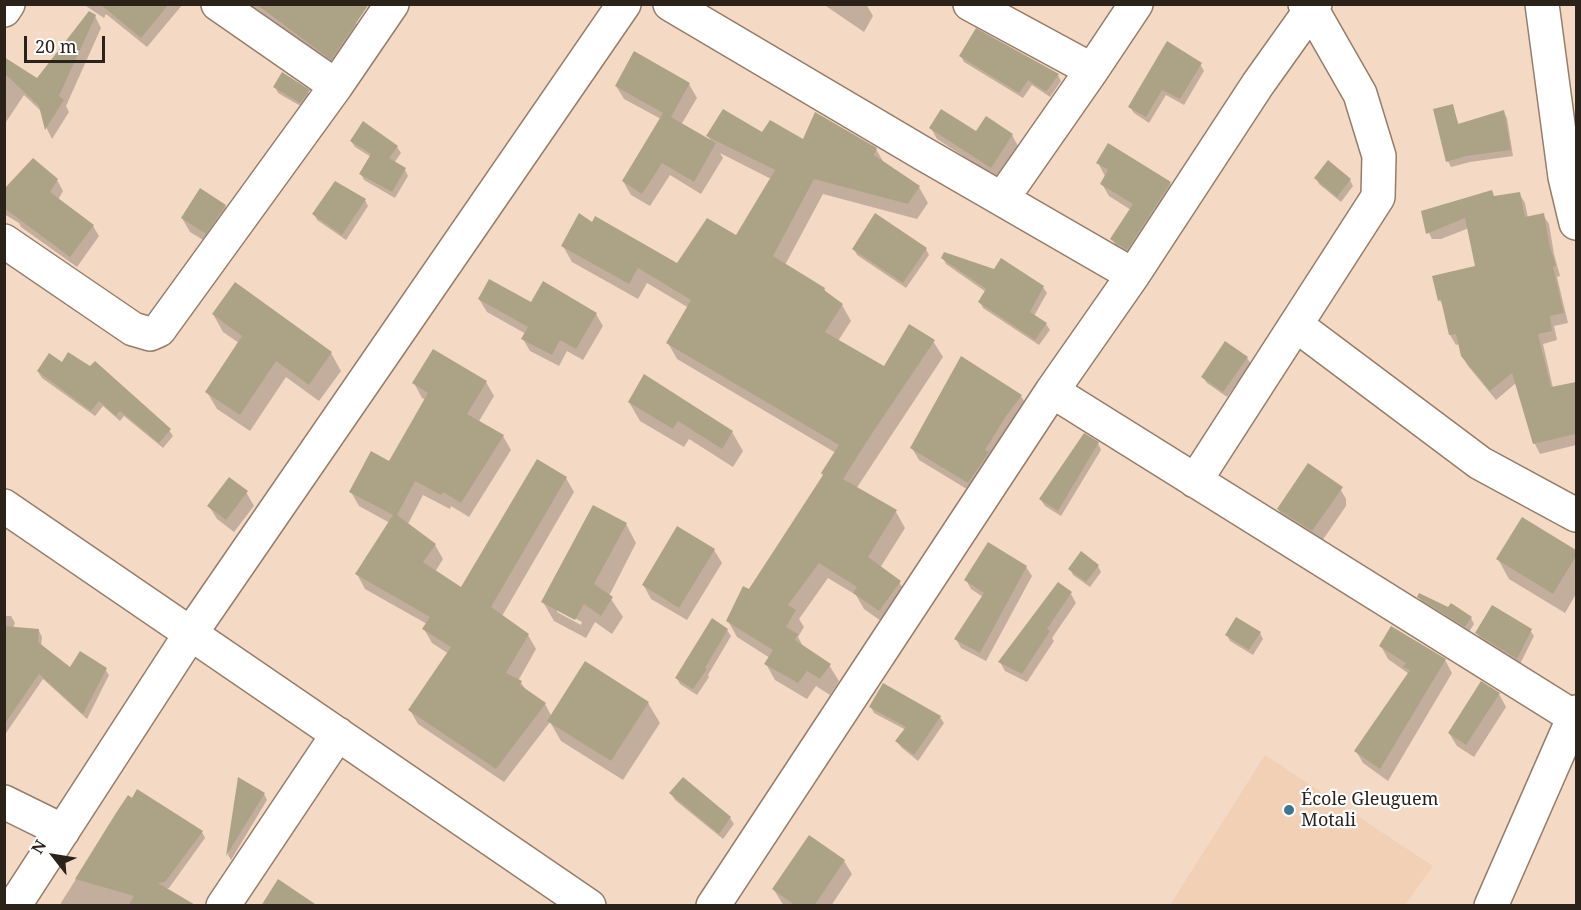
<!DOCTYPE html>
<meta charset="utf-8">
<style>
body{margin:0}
#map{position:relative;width:1581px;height:910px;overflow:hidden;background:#f4d9c5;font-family:"Noto Serif",serif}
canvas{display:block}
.frame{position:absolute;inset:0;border:6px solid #2b221a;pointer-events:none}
.north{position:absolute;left:24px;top:826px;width:60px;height:60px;-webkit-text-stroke:4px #fff;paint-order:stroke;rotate:301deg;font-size:16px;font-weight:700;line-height:24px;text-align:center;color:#2b221a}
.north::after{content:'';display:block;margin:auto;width:21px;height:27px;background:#2b221a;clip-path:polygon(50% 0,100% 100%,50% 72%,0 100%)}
.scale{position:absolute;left:24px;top:36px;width:81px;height:27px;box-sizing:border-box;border:3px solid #2b221a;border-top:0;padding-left:8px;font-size:18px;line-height:21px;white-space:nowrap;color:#2b221a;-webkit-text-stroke:4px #fff;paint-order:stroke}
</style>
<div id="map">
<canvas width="1581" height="910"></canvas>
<div class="frame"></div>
<div class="north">N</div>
<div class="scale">20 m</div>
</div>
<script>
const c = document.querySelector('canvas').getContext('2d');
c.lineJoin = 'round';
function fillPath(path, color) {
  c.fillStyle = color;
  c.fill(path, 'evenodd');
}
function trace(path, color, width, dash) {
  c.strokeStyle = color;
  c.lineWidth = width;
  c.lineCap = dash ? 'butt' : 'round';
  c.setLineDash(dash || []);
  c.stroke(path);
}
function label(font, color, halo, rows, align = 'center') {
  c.font = font + ' "Noto Serif",serif';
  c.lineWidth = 4.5;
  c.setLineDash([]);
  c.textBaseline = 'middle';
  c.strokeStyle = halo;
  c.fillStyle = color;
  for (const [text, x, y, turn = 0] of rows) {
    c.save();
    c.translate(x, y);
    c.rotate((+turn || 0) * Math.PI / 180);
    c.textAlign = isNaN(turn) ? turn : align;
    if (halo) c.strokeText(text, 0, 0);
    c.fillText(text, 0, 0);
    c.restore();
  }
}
const built = new Path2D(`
 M1265,755L1433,866L1405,905H1170Z`);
const shadow = new Path2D(`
 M83,4H183L147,47L106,14L104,18Z
 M250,4H331L356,23L366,40L342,76L254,12Z
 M823,4H866L873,16L864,32Z
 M95,16L101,28L66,106L69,112L52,139L47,129L42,112L24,95L4,125V59L37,80Z
 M961,56L1058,75L1061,81L1050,97L1032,85L1023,98L964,62Z
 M1200,64L1204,71L1184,105L1166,95L1149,123L1134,113L1130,107Z
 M689,84L697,98L681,125L712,143L708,136L763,134L876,149L884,163L919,187L928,203L917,219L823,194L785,265L824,289L828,295L842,305L851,321L838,341L884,368L933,341L943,357L856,489L896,512L905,528L880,568L899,582L909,598L888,626L864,609L856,595L828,578L799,619L804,627L798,637L804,648L829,665L839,681L830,695L816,686L807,699L775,680L766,664L770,658L737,637L728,621L824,475L836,453L677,359L668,343L689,308L647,283L638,299L572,262L563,246L592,224L678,265L736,237L771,179L720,153L723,158L701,194L670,175L650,206L631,195L623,181L661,119L624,99L616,86Z
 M275,87L308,92L312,98L304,108L278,93Z
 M1452,105L1459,125L1504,112L1507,118L1513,156L1470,162L1451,167L1448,161Z
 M986,118L1012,135L1018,146L997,178L937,139L931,128L976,133Z
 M351,141L397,147L401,153L394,163L405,170L408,176L395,198L364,180L361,174L371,157L355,147Z
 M1108,145L1170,183L1177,196L1135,261L1119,252L1112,239L1131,210L1109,196L1102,184L1105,176L1098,163Z
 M1316,178L1350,180L1353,186L1341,202L1319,184Z
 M57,180L63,191L58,200L93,226L99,236L77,267L21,227L19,223L4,214V191Z
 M200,190L225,206L233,219L213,246L190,232L182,218Z
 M1519,193L1525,203L1528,218L1543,215L1549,224L1554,254L1560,276L1557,277L1568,323L1554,326L1557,340L1543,344L1553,388L1576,384V445L1540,454L1535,444L1516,383L1496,400L1468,366L1462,356L1460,344L1456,345L1450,335L1444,308L1440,300L1477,267L1469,228L1441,239H1432L1427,229L1495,198Z
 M365,200L368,206L346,240L317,220L314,214Z
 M854,249H926L929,255L906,288L857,255Z
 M943,258L1043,287L1047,293L1034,316L1046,324L1050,330L1039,345L983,308L980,302L986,292L946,264Z
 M479,299L596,314L603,326L583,360L567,351L559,366L530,351L523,339L526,334L487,312Z
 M213,314L331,353L341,371L319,401L286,377L250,431L217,409L207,392L239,343L223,332Z
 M961,358L1021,396L1028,408L975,494L919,460L912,448Z
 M1247,358L1251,364L1227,397L1207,383L1203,377Z
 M38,372L169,430L173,436L163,448L124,416L120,421L103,406L95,416L42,378Z
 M644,376L732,432L743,451L733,467L689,439L684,447L640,421L629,402Z
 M486,382L494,396L478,423L503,436L511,450L469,517L451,506L450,509L423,495L408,524L435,545L443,559L435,572L462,589L566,478L574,492L502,616L528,635L536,649L518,681L521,683L527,691L545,704L552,717L648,703L660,723L623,780L561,741L550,722L504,782L418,724L410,710L449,654L432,643L424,629L427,624L365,589L357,574L390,523L359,506L351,492L390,463L426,400L422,398L414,383Z
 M1098,443L1101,450L1061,516L1045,506L1041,500Z
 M1338,485L1346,499V506L1320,544L1286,523L1278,509Z
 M246,492L254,506L234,532L217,519L209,506Z
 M1522,519L1576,552V594L1565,613L1509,579L1498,559Z
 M626,524L636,543L609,596L623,617L612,634L595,622L586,638L554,621L543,602ZM557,609L582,622L581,625L557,612Z
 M714,550L722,563L687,620L651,599L644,586Z
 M1098,566L1101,572L1090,587L1073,575L1070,569Z
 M1026,567L1032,576L986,661L961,648L956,639L983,597L971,589L966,580Z
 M1071,594L1076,603L1052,638L1054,641L1027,682L1005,671L1000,662Z
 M1419,597L1471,618L1474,624L1469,632L1422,603Z
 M4,616H11L15,623L13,628L39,631L42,637L41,646L71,669H105L109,675L87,719L43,679L4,736Z
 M727,630L731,636L708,675L709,677L697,695L680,684L677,678Z
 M1530,630L1534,636L1520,664L1481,640L1477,633Z
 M1260,633L1263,639L1253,655L1230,641L1227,635Z
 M1381,646L1445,660L1452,673L1388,781L1363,763L1356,751L1409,674L1388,659Z
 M1499,694L1506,707L1474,757L1457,746L1449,733Z
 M871,707L940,717L944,723L918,761L901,747L897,741L906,730L874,713Z
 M239,779L264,794L267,800L231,860L228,855Z
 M671,793L730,818L734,824L723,839L675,800Z
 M117,814L202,832L205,838L169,888L165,889L191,906H59Z
 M844,861L852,874L831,906H785L782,903L774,890Z`);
const building = new Path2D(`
 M100,4H169L141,38Z
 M256,4H369L331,60Z
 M89,11L96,15L59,96L64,100L45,130L39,106L4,73V57L37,78Z
 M976,28L1059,74L1046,92L1028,80L1019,93L959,56Z
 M1167,41L1202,63L1180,99L1162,90L1146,117L1128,107Z
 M634,51L690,83L671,117L716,143L694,182L662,163L642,194L622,181L663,113L615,86Z
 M282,72L310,90L300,103L273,87Z
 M1453,104L1458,124L1504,110L1511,150L1466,156L1446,162L1433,109Z
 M723,109L762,132L770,120L803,139L815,112L877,148L874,155L920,186L908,204L814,179L773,256L825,288L824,290L843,304L825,332L884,366L909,324L935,340L871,435L843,479L897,510L868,557L901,581L879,611L853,593L857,587L819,563L788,605L796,610L786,627L798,634L795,640L831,664L820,679L807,671L798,683L764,664L773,650L726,621L743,586L749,589L823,475L821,473L839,445L666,343L691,300L638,268L629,284L561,246L579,213L592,222L595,216L677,263L707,218L736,235L775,170L706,136Z
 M941,109L976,131L986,116L1013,134L991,168L929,128Z
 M363,121L398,146L389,158L406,168L392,192L359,174L371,154L350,141Z
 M1108,143L1171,182L1127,250L1110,239L1133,204L1100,184L1108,170L1096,163Z
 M33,158L58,179L50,192L94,225L70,257L4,208V189Z
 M1328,160L1351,179L1337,197L1314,178Z
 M335,181L366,199L342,235L312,214Z
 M200,188L226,205L206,234L181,218Z
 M1492,190L1494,196L1520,192L1525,217L1544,213L1549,243L1556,266L1553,267L1564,313L1550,316L1552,331L1538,334L1551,387L1576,382V434L1533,444L1512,373L1490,391L1461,356L1456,334L1449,335L1441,300L1438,301L1432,276L1475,266L1465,218L1426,234L1421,211Z
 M875,213L927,248L903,283L852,249Z
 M944,252L994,269L1001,258L1044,286L1030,312L1047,323L1035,340L978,302L986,289L941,258Z
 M489,279L531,302L543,281L597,313L576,349L560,340L552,355L521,339L528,327L478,299Z
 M235,282L332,352L309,385L276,361L240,415L205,392L242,336L212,314Z
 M1225,341L1248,357L1223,392L1201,377Z
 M433,349L487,381L467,414L504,435L461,503L443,492L441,495L415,481L397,515L436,544L423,562L461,587L537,459L567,477L491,607L529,634L506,673L522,681L520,685L546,703L496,769L408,710L451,647L422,629L430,617L355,574L393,515L349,492L371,451L389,461L428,393L412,383Z
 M68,352L90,366L95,361L171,429L159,443L120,411L116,416L99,401L91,411L37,371L49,353L62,362Z
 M961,356L1022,395L1006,416L985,450L989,452L968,483L910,448Z
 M644,374L733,431L722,449L678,421L673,429L628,402Z
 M1084,433L1099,442L1058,511L1039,499Z
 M1308,463L1343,487L1312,531L1277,509Z
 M229,477L248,491L226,520L207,506Z
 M593,505L627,523L594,584L613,597L601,616L584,604L575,620L541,602Z
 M1522,517L1576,550V556L1553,594L1496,559Z
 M677,526L715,549L679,608L642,585Z
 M988,542L1027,566L980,653L954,639L984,593L964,580Z
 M1081,551L1099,565L1086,582L1068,569Z
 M1058,582L1072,592L1047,629L1050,631L1022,674L998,662Z
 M1419,593L1448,607L1451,603L1472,617L1465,627L1417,597Z
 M1492,605L1532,629L1517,659L1475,633Z
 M1236,617L1261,632L1249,650L1225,635Z
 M712,618L728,629L705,668L707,669L693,689L675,678Z
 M4,626L39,629L38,642L70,667L80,651L107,668L83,714L39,674L4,725Z
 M1391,626L1446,659L1380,769L1354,751L1410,670L1403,667L1406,663L1379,646Z
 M585,661L649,702L611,761L547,721Z
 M1481,681L1500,693L1466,745L1448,733Z
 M883,683L941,716L914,755L895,741L906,727L869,707Z
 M238,777L265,793L226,856Z
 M683,777L731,817L719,834L669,793Z
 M137,789L203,831L165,882L158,883L197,906H128L134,896L75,879L116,813L128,795L132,798Z
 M809,835L845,860L814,906H796L772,889Z
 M278,879L318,906H261Z`);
const minor = new Path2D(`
 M218,4L336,86
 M670,4L922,153L1133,275
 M970,4L1092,70
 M1542,4L1565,177L1576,223
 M4,10L8,4
 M1002,199L1092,70L1136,4
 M4,241L133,329L150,334L159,330L336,86L392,4
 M1296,325L1480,463L1576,515
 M1052,391L1574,717
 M1195,481L1378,197L1379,156L1360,94L1312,10L1305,4
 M4,506L589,906
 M4,802L63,831
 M14,906L191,633L624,4
 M223,906L338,734
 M713,906L1052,391L1133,275L1258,84L1315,4`);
const major = new Path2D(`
 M1491,906L1576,712`);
const markers = [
 [1289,810,6,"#3b798f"]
];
const poiNames = [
 ["École Gleuguem",1301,800],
 ["Motali",1301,821]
];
fillPath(built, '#f1d0b6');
fillPath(shadow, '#0003');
fillPath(building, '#aca387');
trace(minor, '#957d6a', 36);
trace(major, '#957d6a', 36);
trace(minor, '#fff', 33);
trace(major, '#fff', 33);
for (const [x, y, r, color] of markers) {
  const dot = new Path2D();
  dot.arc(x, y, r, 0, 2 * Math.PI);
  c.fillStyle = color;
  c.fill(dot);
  trace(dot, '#fff', 2);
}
label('18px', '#2b221a', '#fff', poiNames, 'left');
</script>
